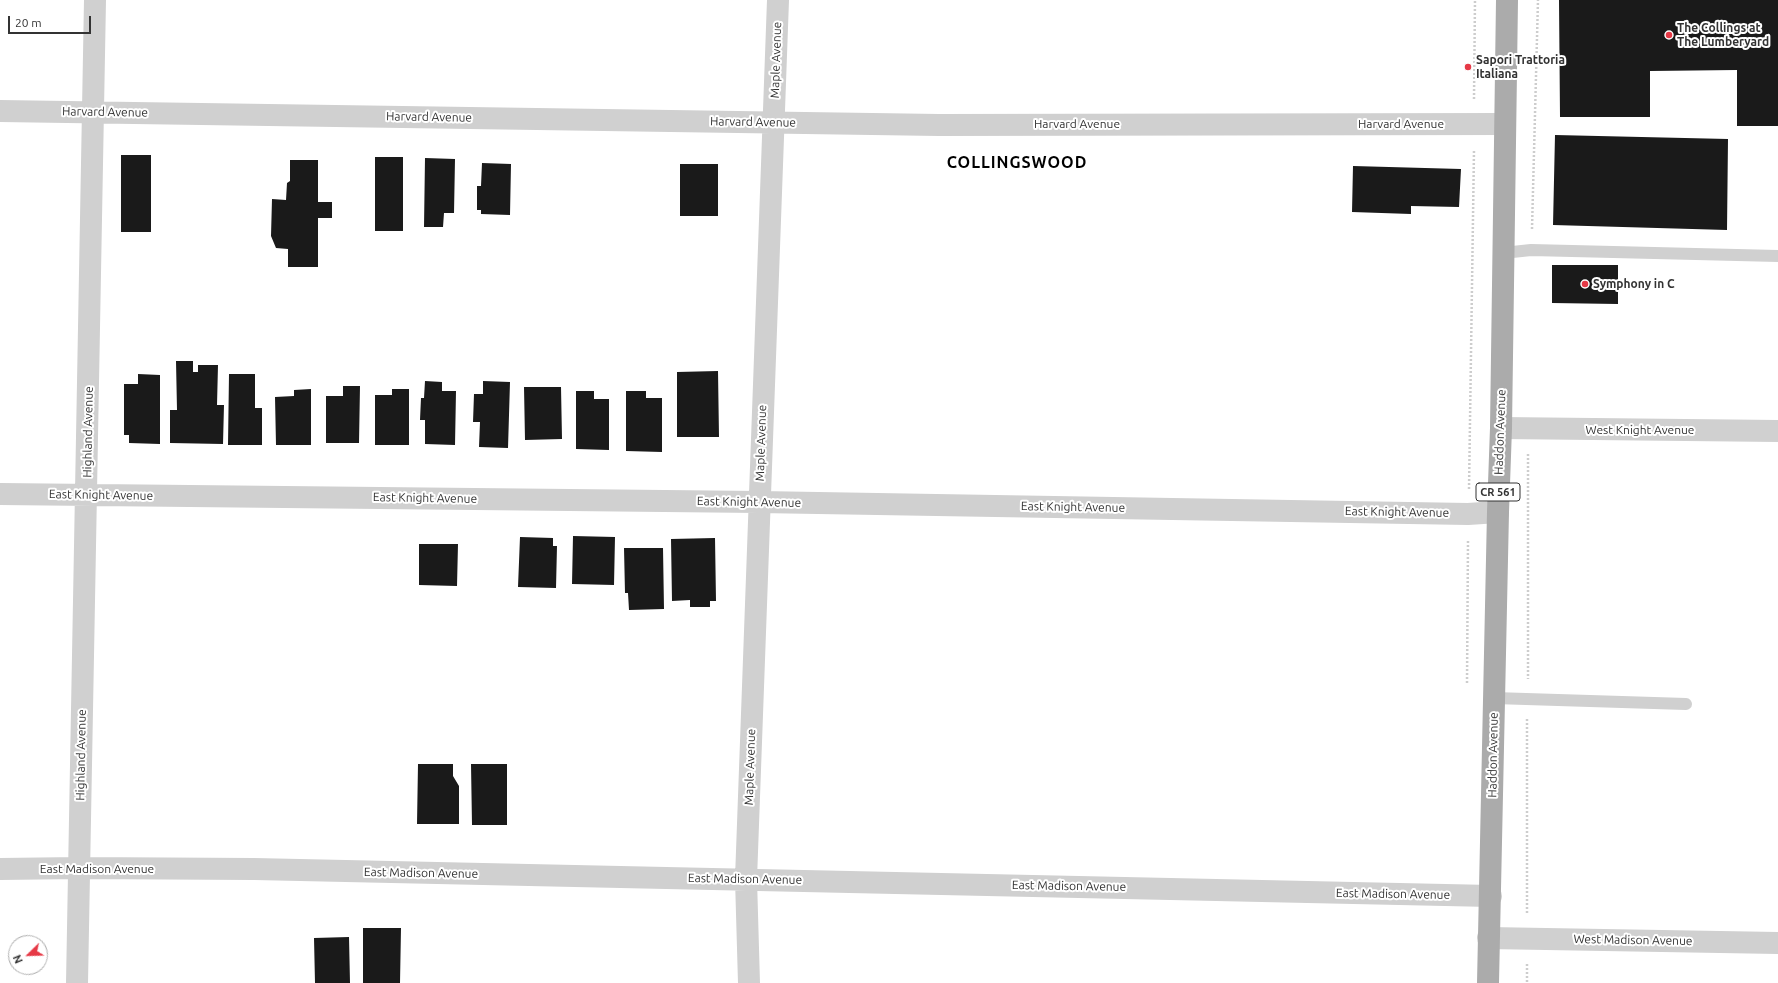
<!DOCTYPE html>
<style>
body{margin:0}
#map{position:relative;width:1778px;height:983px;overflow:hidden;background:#fff;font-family:Ubuntu,sans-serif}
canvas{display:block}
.north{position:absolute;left:8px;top:935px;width:40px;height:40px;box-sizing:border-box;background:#fff;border:1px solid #adadad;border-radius:50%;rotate:247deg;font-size:11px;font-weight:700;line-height:16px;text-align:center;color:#333}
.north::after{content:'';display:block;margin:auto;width:14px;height:18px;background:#e63946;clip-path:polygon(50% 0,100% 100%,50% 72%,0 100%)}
.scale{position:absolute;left:8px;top:16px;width:83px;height:18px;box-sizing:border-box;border:2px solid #333;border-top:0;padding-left:5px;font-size:12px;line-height:14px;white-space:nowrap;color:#333;-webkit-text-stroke:3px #fff;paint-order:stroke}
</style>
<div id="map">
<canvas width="1778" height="983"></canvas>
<div class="north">N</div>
<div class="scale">20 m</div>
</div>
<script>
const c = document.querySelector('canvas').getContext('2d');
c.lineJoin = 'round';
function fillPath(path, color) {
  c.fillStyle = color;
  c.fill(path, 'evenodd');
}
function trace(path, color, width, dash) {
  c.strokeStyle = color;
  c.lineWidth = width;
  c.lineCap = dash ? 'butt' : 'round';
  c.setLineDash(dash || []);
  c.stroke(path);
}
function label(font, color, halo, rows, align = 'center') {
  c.font = font + ' Ubuntu,sans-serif';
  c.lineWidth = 4;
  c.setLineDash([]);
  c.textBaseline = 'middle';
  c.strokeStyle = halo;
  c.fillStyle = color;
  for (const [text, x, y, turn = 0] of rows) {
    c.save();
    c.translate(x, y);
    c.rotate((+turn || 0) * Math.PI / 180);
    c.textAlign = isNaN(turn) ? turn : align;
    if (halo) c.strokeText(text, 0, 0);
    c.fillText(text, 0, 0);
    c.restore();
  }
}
const building = new Path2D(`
 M1559,0H1778V126H1737V70L1650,71V117H1560Z
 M1555,135L1728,139L1727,230L1553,225Z
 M121,155H151V232H121Z
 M375,157H403V231H375Z
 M425,158L455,159L454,213H444L443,227H424Z
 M290,160H318V202H332V218H318V267H288V249L276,248L271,236L272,199L286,200L287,183L290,181Z
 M482,163L511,164L510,215L481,214V210H477V186H481Z
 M680,164H718V216H680Z
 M1353,166L1461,169L1459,207L1411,206V214L1352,212Z
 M1552,265H1618V304L1552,303Z
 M176,361H193V372H198V365H218L217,405H224L223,444L170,443V410H177Z
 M718,371L719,437H677V372Z
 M138,374L160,375V444L129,443V435H124V384H138Z
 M229,374H255V408H262V445H228Z
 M425,381L442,382V391H456L455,445L425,444V420H420L421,398H424Z
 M483,381L510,382L508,448L479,447L480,422H473L474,394H483Z
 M343,386H360L359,443H326V396H343Z
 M524,387H561L562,439L525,440Z
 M311,389V445H276L275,397L294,396V390Z
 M392,389H409V445H375V395H392Z
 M576,391H594V399H609V450L576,449Z
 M626,391H646V398H662V452L626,451Z
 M573,536L615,537L614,585L572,584Z
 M520,537L553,538V546H557L556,588L518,587Z
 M715,538L716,601H710V607H690V600L672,601L671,539Z
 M419,544H458L457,586L419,585Z
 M624,548H663L664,609L629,610L628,593H625Z
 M418,764H453V776L459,786V824H417Z
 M471,764H507V825H472Z
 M363,928H401L400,983H363Z
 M349,937L350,983H315L314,938Z`);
const path = new Path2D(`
 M1474,99L1475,0
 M1532,229L1538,0
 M1528,454V679
 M1469,489L1474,150
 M1467,683L1468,540
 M1527,913V718
 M1527,964V983`);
const service = new Path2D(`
 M1503,253L1531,250L1778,256
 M1494,698L1686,704`);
const minor = new Path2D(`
 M0,111L939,125L1505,124
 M1501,428L1778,431
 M0,494L759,502L1468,514L1498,512
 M0,869L79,868L254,869L1491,896
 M1488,938L1778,943
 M77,983L95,0
 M749,983L746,879L778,0`);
const primary = new Path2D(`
 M1488,983L1498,512L1501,428L1507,0`);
const markers = [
 [1669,35,4,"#e63946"],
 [1468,67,4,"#e63946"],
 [1585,284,4,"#e63946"]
];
const shields = [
 [1498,492,44]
];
const shieldNames = [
 ["CR 561",1498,492]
];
const poiNames = [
 ["The Collings at",1677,28],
 ["The Lumberyard",1677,42],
 ["Sapori Trattoria",1476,60],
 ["Italiana",1476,74],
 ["Symphony in C",1593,284]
];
const streetNames = [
 ["Maple Avenue",776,60,-88],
 ["Harvard Avenue",105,112,1],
 ["Harvard Avenue",429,117,1],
 ["Harvard Avenue",753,122,1],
 ["Harvard Avenue",1077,124],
 ["Harvard Avenue",1401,124],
 ["West Knight Avenue",1640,430],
 ["Highland Avenue",88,432,-89],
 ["Haddon Avenue",1500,432,-88],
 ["Maple Avenue",761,443,-88],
 ["East Knight Avenue",101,495,1],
 ["East Knight Avenue",425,498,1],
 ["East Knight Avenue",749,502,1],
 ["East Knight Avenue",1073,507,1],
 ["East Knight Avenue",1397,512,1],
 ["Highland Avenue",81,755,-89],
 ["Haddon Avenue",1493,755,-89],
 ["Maple Avenue",750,767,-88],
 ["East Madison Avenue",97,869],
 ["East Madison Avenue",421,873,1],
 ["East Madison Avenue",745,879,1],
 ["East Madison Avenue",1069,886,1],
 ["East Madison Avenue",1393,894,1],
 ["West Madison Avenue",1633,940,1]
];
const districtNames = [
 ["COLLINGSWOOD",1017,163]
];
fillPath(building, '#1a1a1a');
trace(path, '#cdcdcd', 2.5, [2, 2]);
trace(service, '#d0d0d0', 12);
trace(minor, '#d0d0d0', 22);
trace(primary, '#ababab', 22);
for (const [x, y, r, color] of markers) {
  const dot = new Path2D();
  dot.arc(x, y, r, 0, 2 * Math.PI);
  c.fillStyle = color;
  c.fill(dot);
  trace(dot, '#fff', 1.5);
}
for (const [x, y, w] of shields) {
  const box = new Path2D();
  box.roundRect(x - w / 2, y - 9, w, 18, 3);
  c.fillStyle = '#fff';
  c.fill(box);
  trace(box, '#333', 1);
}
label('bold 11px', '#333', null, shieldNames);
label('bold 12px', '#333', '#fff', poiNames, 'left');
label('12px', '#333', '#fff', streetNames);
c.letterSpacing = '1px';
label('bold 16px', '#000', '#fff', districtNames);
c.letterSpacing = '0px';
</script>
